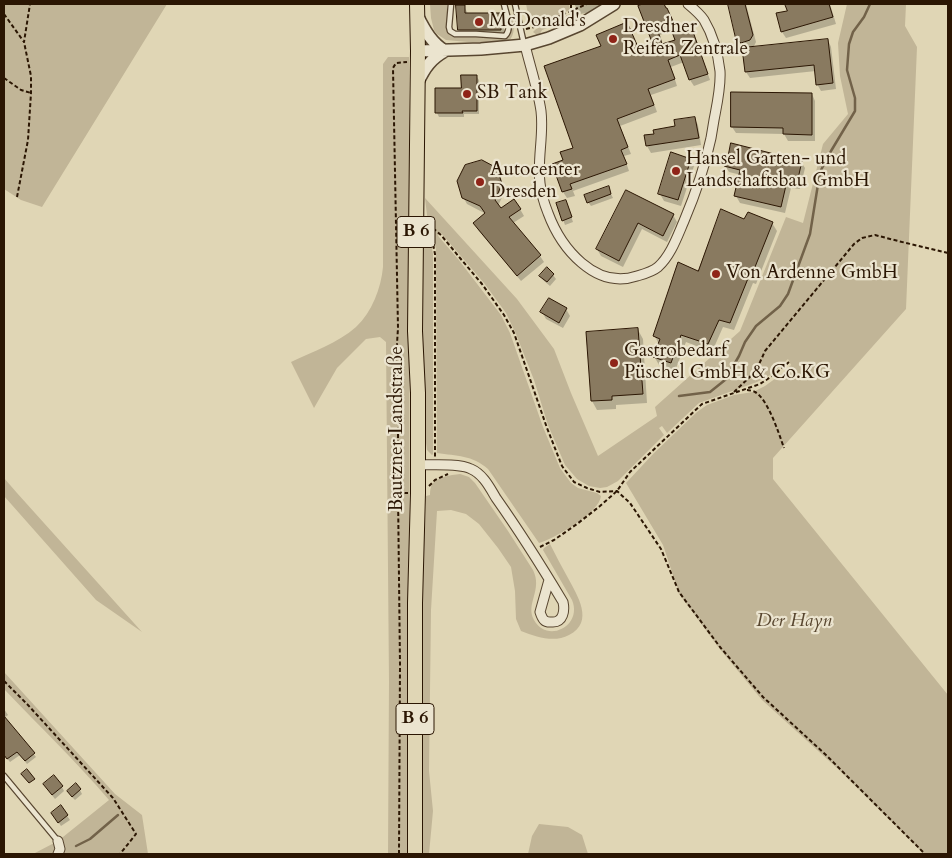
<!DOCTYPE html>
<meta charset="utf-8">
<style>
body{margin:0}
#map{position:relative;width:952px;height:858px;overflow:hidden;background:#e0d6b5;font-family:Cardo,serif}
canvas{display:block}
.frame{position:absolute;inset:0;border:5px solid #2b1603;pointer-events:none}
</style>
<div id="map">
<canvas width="952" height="858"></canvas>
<div class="frame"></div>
</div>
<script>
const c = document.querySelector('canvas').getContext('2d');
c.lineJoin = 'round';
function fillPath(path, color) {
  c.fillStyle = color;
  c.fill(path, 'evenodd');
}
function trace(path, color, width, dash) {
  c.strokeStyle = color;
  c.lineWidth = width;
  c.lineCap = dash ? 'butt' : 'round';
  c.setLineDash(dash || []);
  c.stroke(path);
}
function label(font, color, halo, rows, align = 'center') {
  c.font = font + ' Cardo,serif';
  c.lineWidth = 4.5;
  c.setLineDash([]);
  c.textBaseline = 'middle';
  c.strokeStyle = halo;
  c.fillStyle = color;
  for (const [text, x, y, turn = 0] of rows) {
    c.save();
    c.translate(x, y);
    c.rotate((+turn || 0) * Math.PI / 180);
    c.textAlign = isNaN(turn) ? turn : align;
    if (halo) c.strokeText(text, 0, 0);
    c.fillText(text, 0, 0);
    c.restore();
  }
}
const green = new Path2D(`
 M4,4H167L42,207L21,200L4,189Z
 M430,4H447V32L452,36H476L505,39C515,34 511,24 509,15H512C514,25 516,34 508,42H468L446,40L437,34L434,30L431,18Z
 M526,4H569L570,10L535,25L530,24Z
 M847,4H906L905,26L917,47L906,309L773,458V479L948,695V854H924L838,769L762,700L719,648L677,591L678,590L663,545L626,483L654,453L697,412L707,405L734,395L753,392L765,386L783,373L791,365L788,359L772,374L757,382L699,403L667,433L662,426L659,428L664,435L618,481L607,487L600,488L589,486L577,479L565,465L548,425L534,380L516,334L506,313L484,283L441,233L438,235L439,237L458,259L501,315L510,333L543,427L560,468L571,483L578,488L597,493L601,496C600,512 554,539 539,543L488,469C472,455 457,456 437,453L436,249L427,215L425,198L517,299L554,349L571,393L598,456L657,416L655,407L740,331L786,217L803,223L823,144L848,114L840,76L838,43Z
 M570,14L572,19L542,30L540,34L537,35L533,32L536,29Z
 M388,57H409L410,854H388L389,682L386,342L380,337L366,339L337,368L314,408L291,362C312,352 338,343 356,327C372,312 381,288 383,267V64Z
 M422,216L430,237L433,254V454L432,455L427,450L426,443L424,377L421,336Z
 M460,474L469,477L475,483L508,531L533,570C543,590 525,604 534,620C547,644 583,626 572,600L543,550L544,548L550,544C556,556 562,567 568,578C577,595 595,622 569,635C554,643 537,637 521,631L516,619L515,591L511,567L498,548L479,524L466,514L451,510L437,511L431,610L429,771L433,811L429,854H423V823L420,624L422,560L425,528L426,496L430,495C430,493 430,490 431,487C434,477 451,475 460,474Z
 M4,478L17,493L142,632L96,600L4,496Z
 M4,672L115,794L142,815L148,854H33L58,841L109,800C76,761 39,726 4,689Z
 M539,824L568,827L582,835L588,854H528L532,836Z`);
const shadow = new Path2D(`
 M574,4H602L587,13L580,14Z
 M646,4H664L676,28L660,35L663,45L676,41L690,27L694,34L710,80L694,86L690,80L684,62L671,67L677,86L651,95L657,112L620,126L631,154L624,156L629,171L573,191L575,196L567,198L563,192L554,164L564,161L574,149L638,48L654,43L639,7Z
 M729,4H746L756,42L753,48L828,40L831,47L836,89L821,91L817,84L816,71L750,78L746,72V49L741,46L737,38Z
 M786,4H830L836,24L786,38L782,32L788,11Z
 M464,6L468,14H500L504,20V36H463L459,30Z
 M476,76L479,80V114H464V117H439L437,113Z
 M812,94L815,101V141H788L784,134L736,133L732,127Z
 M695,119L698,125L701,145L651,153L647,146L646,136L677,128Z
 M690,160L694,166L681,206L664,201L660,194Z
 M801,162L805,168L800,189L791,188L785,213L740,203L736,196L741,175L729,172L725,166L726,163Z
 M496,168L500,175L505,191L498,206L501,209H520L524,216L513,223L540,256L544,262L521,281L478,230L475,224L486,214L467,204L463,197Z
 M626,191L673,215L677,222L667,242L642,229L623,267L601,256L597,249Z
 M610,192L613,198L591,206L588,202Z
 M557,204L567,205L573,222L565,225Z
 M745,220L772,223L777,231L756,284L753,283L734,330L723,327L712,352L686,342L675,371L659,365L654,356L659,344L654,335L698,272Z
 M547,269L553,275L556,279L550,286L543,280L541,276Z
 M566,309L570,316L563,328L546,319L542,312Z
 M638,330L643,339L647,403L616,405V409L597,410L592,401L588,333Z
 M4,709L8,715L4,718L36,757L27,764L20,755L10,762L4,755V743L7,740L4,736V732L6,729L4,726Z
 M44,785L62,787L64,791L55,799Z
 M80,790L82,794L75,800L71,796Z
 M61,807L70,820L61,826L55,817Z`);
const stream = new Path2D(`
 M679,396L710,392L725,380L739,356L745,342L756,326L780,306L788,294L810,234L820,172L831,151L855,111V98L847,70L849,44L853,32L864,17L870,4
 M76,846L90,839L118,815`);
const building = new Path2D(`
 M643,4H664L666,8H667L673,21L657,28L662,44L675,40L672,32L691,26L708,74L689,80L680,55L668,60L675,79L648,89L654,105L617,119L628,147L621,150L627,164L570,184L572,189L562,192L552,164L563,160L560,152L573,148L544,66L601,46L596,35L627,22L638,47L652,42L638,6Z
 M728,4H745L753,35L750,40L741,43L736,39Z
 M785,4H829L833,17L781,32L776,13L787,11Z
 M456,5H465V13H501V30H458Z
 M828,39L833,83L816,85L814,65L745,72L742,48Z
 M461,75H477V111H462L463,113H435V88H461Z
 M731,92L812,93V135L783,134V128L731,127Z
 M695,117L699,138L646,146L644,135L654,134L653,130L675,126L674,120Z
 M731,143L802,161L797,183L787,181L781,207L734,196L740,170L724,166L725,162L722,158L728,155Z
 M671,152L691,159L678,200L658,194Z
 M482,160L497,168L502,184L495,200L501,208L514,199L521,209L509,217L541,255L517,276L473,223L485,213L480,206L462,198L457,181L465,165Z
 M609,186L611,194L587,203L584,195Z
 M626,190L674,214L663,236L638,223L619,261L596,249Z
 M566,200L572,217L562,221L556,203Z
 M721,209L744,219L748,212L773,222L751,277L749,276L730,323L719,320L708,344L681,335L671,363L653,357L660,339L653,336L678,262L698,271Z
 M547,267L554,274L547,282L539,276Z
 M549,298L567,308L559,323L540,312Z
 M638,328L643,394L612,396V400L591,401L586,332Z
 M4,716L35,753L25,761L17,752L7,759L4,755Z
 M27,769L35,779L29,783L21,774Z
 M54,775L63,786L52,795L43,784Z
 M76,783L81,789L72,797L67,791Z
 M61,805L68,815L58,823L51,813Z`);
const path = new Path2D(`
 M571,4V12L574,18
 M4,14L24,42L30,4
 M526,29L534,27L587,4
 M4,78L21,90L31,93
 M17,197L28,140L31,93V76L24,42
 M428,224L441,235L460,258L482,284L504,315L514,333L547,428L562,466L574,482L587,488L600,492L617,491L630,503L661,549L679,592L720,647L763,697L826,755L925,854
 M428,226L433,244L435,254V458
 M395,375L406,382
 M747,390C748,390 754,391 755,392C768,399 779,434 784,448
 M734,392L756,371L765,351L854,244L862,238L875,235L898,241L948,253
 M429,486L435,480L448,474
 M398,493H408
 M540,547L554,540L577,524L600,506L617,491L630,472L702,404L760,384L775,374L789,362
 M4,681L27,704L113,798L136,834L120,854
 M399,854L400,665L398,493V414L395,375L398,328L393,68L396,63L407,62`);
const service = new Path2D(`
 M451,4L449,27L450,31L455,34H476L505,36C513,28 506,14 504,4
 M515,4L524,44
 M4,776L58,841`);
const minor = new Path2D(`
 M525,45C530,66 538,90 541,111C544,135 537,159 540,183C541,193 544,203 548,213C561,248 595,290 637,276C644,274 652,272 658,267C671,255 677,237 684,221C695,195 705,166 711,138C712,132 713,126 714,120C717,104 721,87 720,71C718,54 713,35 704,20C700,14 694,9 688,4
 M418,465C431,465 460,463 471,469C483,474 490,488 496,498C520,532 542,567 563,602C565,611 563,622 553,622C550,622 547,623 544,620C542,618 541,615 540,612L549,580
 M58,854L60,849L58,841`);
const tertiary = new Path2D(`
 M418,17C425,31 432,43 445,51
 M418,51L481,49L525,45L549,38L580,25L614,4
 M418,82C425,67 431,59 445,51`);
const primary = new Path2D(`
 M415,854V603L418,493V393L415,331L418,51L417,4`);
const markers = [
 [479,22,5,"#8f2418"],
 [613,39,5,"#8f2418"],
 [467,94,5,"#8f2418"],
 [676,171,5,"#8f2418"],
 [480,182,5,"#8f2418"],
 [716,274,5,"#8f2418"],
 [614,363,5,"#8f2418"]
];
const shields = [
 [416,232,38],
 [415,719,38]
];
const shieldNames = [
 ["B 6",416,232],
 ["B 6",415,719]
];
const poiNames = [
 ["McDonald's",489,22],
 ["Dresdner",623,28],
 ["Reifen Zentrale",623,50],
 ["SB Tank",477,94],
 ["Hansel Garten- und",686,160],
 ["Landschaftsbau GmbH",686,182],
 ["Autocenter",490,171],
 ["Dresden",490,193],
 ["Von Ardenne GmbH",726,274],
 ["Gastrobedarf",624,352],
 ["Püschel GmbH & Co.KG",624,374]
];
const streetNames = [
 ["Bautzner Landstraße",398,429,-90]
];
const parkNames = [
 ["Der Hayn",794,622]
];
fillPath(green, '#c1b597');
fillPath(shadow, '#0003');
trace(stream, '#726249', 2.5);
fillPath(building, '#897a60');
trace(building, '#2b1603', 1);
trace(service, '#584630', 7);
trace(minor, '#584630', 11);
trace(tertiary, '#584630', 14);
trace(primary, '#2b1603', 16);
trace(path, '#2b1603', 2, [4, 2.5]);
trace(service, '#ebe4cf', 4.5);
trace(minor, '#ebe4cf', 9);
trace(tertiary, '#ebe4cf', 11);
trace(primary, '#e0d6b5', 14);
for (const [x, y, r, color] of markers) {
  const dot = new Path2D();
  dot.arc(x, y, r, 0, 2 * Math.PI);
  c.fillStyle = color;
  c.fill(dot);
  trace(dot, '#ebe4cf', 2);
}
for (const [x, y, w] of shields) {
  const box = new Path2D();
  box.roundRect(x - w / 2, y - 15.5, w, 31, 4);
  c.fillStyle = '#ebe4cf';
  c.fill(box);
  trace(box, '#2b1603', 1);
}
label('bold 18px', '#2b1603', null, shieldNames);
label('19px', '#2b1603', '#ebe4cf', poiNames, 'left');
label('19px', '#2b1603', '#ebe4cf', streetNames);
label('italic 19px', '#58462f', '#ebe4cf', parkNames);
</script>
